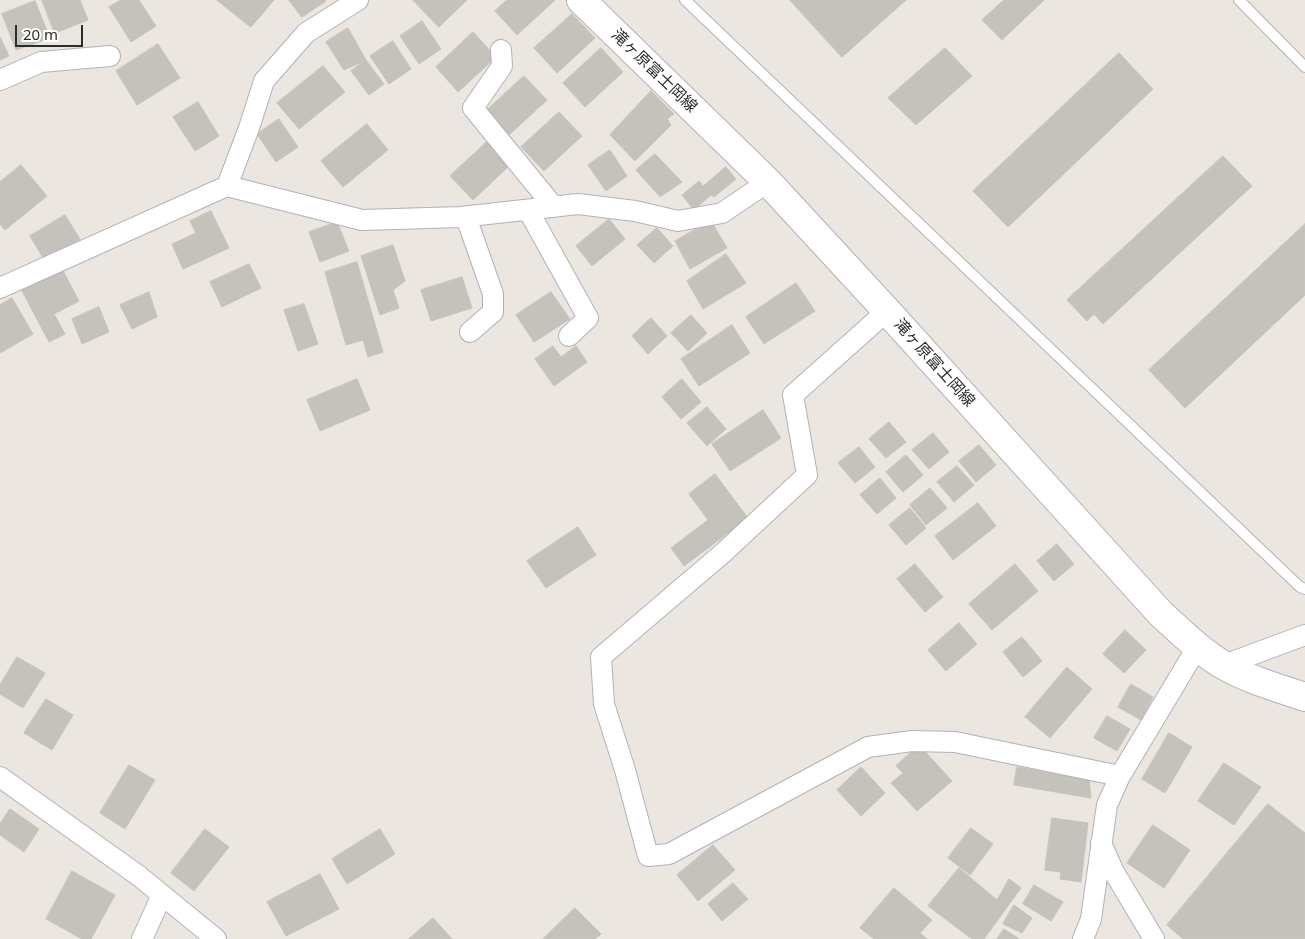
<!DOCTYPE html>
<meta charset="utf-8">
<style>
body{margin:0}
#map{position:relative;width:1305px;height:939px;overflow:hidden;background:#ece6e0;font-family:"Noto Sans",sans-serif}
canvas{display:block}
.scale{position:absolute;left:15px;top:25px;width:68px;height:22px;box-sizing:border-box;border:2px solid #2c2c2c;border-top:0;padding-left:6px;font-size:15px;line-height:18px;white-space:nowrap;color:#2c2c2c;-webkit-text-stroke:4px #fff;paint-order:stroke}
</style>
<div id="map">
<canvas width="1305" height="939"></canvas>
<div class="scale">20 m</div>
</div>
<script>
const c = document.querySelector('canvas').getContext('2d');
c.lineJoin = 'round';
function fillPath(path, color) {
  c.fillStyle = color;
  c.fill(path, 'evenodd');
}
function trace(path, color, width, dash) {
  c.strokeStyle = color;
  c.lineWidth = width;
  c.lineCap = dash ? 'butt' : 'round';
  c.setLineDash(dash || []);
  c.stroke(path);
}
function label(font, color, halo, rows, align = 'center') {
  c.font = font + ' "Noto Sans","Noto Sans JP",sans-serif';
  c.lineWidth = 4.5;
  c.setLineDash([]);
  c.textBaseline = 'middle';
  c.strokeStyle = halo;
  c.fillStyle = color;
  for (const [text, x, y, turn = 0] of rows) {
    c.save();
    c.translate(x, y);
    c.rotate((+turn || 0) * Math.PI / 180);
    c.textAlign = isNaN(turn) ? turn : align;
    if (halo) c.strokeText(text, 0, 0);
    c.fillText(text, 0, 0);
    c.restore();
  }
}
const building = new Path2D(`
 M42,0H80L88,20L55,33Z
 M121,0H139L156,26L131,42L109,7Z
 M217,0H274L251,27Z
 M289,0H325L326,1L302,17Z
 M413,0H467L439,27Z
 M507,0H555L517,35L495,11Z
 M790,0H906L842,57Z
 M1004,0H1044L1002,40L982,20Z
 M35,1L50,38L16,50L2,14Z
 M572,14L595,38L557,73L534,48Z
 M422,21L441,49L419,64L400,36Z
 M348,28L366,60L344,70L326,42Z
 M473,32L496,57L458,92L436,67Z
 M0,37L9,56L0,60Z
 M393,41L411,69L389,84L370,56Z
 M158,44L180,78L137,105L116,71Z
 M601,48L623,72L585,107L563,83Z
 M945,48L972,76L916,125L888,98Z
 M1119,53L1153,89L1008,227L973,191Z
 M366,60L384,84L369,95L351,71Z
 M323,66L345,92L299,129L277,103Z
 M524,76L547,100L509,135L486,111Z
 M651,91L674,114L667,119L671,125L635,161L610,135Z
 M198,102L219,136L195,151L173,117Z
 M559,112L582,136L544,171L521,147Z
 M279,119L298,147L276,162L257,134Z
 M367,124L388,150L343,187L321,161Z
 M488,141L510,165L473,200L450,176Z
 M610,150L627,176L606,191L588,165Z
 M655,154L682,182L660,197L636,170Z
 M1223,156L1252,186L1103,324L1094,314L1087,321L1067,300Z
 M21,165L47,196L5,230L0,224V182Z
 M726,167L736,179L714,197L711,195L694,210L682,195L699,181L703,186Z
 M211,211L229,248L183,269L172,244L196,233L190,221Z
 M65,215L80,239L45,261L30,236Z
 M609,219L625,239L592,266L576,246Z
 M711,221L727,248L690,269L675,241Z
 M337,222L349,251L320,262L309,232Z
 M1305,224V295L1185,408L1149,370Z
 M657,228L673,246L654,263L637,245Z
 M393,245L405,281L393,290L399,308L380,315L361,256Z
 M726,254L746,283L703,309L687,281Z
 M357,262L383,352L368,357L363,340L346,345L325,272Z
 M249,264L261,288L222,307L210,282Z
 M61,267L79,301L54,314L65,334L49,342L21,289Z
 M462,277L472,308L431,321L421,290Z
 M796,283L815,311L764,344L746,317Z
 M149,292L157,317L132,329L120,305Z
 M551,292L570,319L534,342L516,315Z
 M12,298L33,334L0,353V305Z
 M304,304L318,344L298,351L284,310Z
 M99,307L109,332L82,344L72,319Z
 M691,315L707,333L688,351L671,333Z
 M651,318L667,336L648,354L632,336Z
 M732,325L750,353L699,386L681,359Z
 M553,346L561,357L576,346L587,362L554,386L535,359Z
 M357,379L370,410L320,431L307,400Z
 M682,379L701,402L681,419L662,397Z
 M707,407L726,429L707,446L687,423Z
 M763,410L781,438L730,471L712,444Z
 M889,422L906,442L886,458L869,439Z
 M933,433L949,452L929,469L912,450Z
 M979,445L996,465L976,482L959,461Z
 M859,447L875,467L855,483L838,463Z
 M906,455L923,475L903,492L886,472Z
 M957,466L974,485L954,502L937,482Z
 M715,474L748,518L684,566L671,548L708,520L689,494Z
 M880,478L896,498L877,514L860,495Z
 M930,488L947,508L926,525L910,505Z
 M978,503L996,526L953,560L935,536Z
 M910,508L926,528L906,545L889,525Z
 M578,527L596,555L546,588L527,561Z
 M1057,544L1074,564L1054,581L1037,561Z
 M915,564L943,597L925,612L897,579Z
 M1015,564L1038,591L992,630L969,604Z
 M959,623L977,644L946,671L928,650Z
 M1125,630L1146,650L1124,673L1103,654Z
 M1022,637L1042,661L1023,677L1003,652Z
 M17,657L45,673L23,708L0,694V685Z
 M1067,667L1092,689L1050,738L1025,717Z
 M1131,684L1153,697L1141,720L1118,707Z
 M46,699L73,715L52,750L24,733Z
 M1107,716L1130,729L1117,751L1094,738Z
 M1169,733L1192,747L1165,793L1142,779Z
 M919,745L952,781L917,811L891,783L903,773L896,766Z
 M1224,763L1261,787L1234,825L1198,801Z
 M129,765L155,780L125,829L100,813Z
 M861,767L885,793L861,816L837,790Z
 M1017,767L1089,780L1091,798L1014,785Z
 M1268,804L1305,833V939H1183L1167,925Z
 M10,809L39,829L24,852L0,835V824Z
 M1052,818L1088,823L1081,882L1060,879L1061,872L1045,870Z
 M1153,825L1190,850L1164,888L1127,863Z
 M971,828L993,844L970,875L948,858Z
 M205,829L229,847L194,891L171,873Z
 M380,829L395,854L347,884L332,859Z
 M713,845L735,870L698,901L677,875Z
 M959,868L997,900L1009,879L1021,888L984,939H972L928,906Z
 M72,871L115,895L91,939H82L46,919Z
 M320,874L339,909L286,936L267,902Z
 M733,883L748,899L722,921L708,904Z
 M1034,885L1063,902L1051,921L1023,904Z
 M894,888L932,920L920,933L927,939H874L860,928Z
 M1014,905L1032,918L1022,933L1003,924Z
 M575,908L601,934L595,939H543Z
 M433,918L452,939H409Z
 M1004,929L1019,939H997Z`);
const lane = new Path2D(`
 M685,0L1300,587L1305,589
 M1239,0L1305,67`);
const street = new Path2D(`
 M501,50L502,66L473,108L554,207
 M0,80L41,62L110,56
 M227,186L249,128L264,81L306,33L358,0
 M528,210L588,318L569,336
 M466,217L493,294V312L470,332
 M0,288L227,186L362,220L461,217L578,204L635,211L678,221L722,213L768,182
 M887,311L793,395L807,475L723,553L601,657L604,704L625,770L648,856L669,854L868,747L912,741L955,742L1120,776
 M1224,665L1305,635
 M0,777L139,876L216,939
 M1101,843L1114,872L1154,939
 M142,939L162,895
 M1083,939L1091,919L1107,805L1120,776L1198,646`);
const secondary = new Path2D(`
 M581,0L768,182L887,311L1161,614C1181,632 1202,653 1225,666C1250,680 1278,688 1305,697`);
const streetNames = [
 ["滝ヶ原富士岡線",654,71,44],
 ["滝ヶ原富士岡線",934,363,48]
];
fillPath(building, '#c5c1bb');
trace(building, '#c8c2b9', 1);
trace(lane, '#b0b2bb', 12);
trace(street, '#b0b2bb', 22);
trace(secondary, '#b0b2bb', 30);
trace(lane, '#fff', 10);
trace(street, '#fff', 20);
trace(secondary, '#fff', 28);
label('16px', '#2c2c2c', '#fff', streetNames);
</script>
